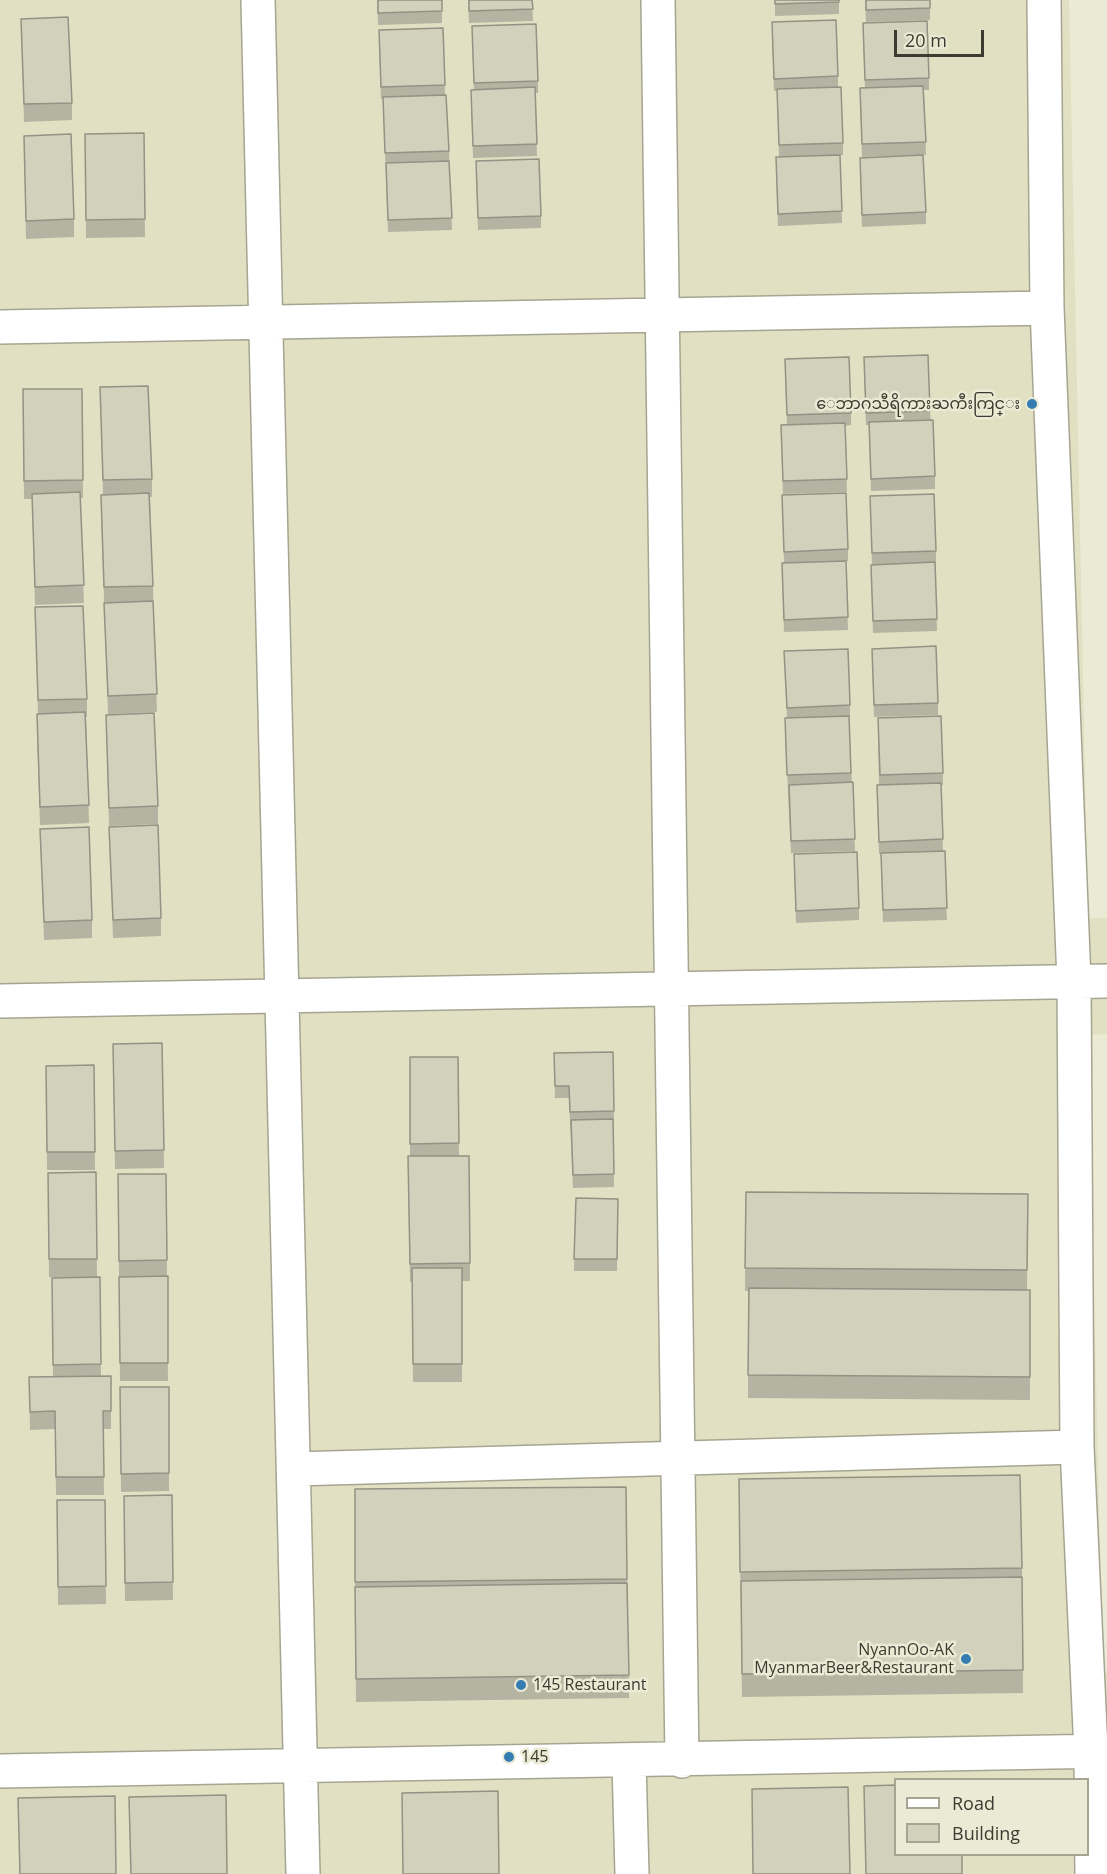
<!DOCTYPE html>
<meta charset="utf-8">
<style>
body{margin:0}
#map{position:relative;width:1107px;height:1874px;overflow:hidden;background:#ebebd5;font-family:"Open Sans",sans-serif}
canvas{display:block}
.legend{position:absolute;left:894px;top:1778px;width:195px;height:78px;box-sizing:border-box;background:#ebebd5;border:2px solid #a5a594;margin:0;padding:8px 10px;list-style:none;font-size:18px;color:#3b3b32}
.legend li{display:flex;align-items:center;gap:12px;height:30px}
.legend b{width:30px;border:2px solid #a5a594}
.scale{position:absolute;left:894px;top:30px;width:90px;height:27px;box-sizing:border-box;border:3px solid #3b3b32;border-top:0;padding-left:8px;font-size:18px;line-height:21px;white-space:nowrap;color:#3b3b32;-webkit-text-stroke:4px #ebebd5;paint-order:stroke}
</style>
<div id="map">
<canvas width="1107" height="1874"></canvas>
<ul class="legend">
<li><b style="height:8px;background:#fff"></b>Road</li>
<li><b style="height:16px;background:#d2d1bc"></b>Building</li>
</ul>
<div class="scale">20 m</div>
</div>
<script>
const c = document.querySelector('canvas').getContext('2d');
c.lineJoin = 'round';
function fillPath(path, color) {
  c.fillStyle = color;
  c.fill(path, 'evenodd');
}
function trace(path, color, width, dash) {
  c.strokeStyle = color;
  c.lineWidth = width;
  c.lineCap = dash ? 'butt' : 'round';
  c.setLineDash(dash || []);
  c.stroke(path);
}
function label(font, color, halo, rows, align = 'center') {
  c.font = font + ' "Open Sans","Noto Sans Myanmar",sans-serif';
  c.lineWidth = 5;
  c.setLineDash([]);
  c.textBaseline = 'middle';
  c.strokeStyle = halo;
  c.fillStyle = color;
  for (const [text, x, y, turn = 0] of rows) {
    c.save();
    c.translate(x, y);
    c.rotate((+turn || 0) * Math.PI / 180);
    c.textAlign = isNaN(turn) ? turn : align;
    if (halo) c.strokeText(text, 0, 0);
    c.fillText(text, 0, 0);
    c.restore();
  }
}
const built = new Path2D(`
 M0,0H1069L1088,918H1107V1034L1088,1035L1103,1672L1107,1673V1874H0ZM896,1780H1088V1854H896Z`);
const minor = new Path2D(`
 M258,0L303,1874
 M658,0L682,1761
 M1044,0L1047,308L1074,981L1077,1447L1091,1752L1092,1874
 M0,327L1047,308
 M0,1001L1107,981
 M294,1469L1077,1447
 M629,1762L632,1874
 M0,1771L1107,1751`);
const wall = new Path2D(`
 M377,0H442V23L378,25Z
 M468,0H532L533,21L469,23Z
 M775,0H839V14L775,16Z
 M865,0H930V20L866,22Z
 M21,19L72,103V120L24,122Z
 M443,28L445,95L449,151L452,230L388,232L383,99H381L379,43Z
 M772,34L838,76V87L843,143V155H840L842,223L778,226L776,169L779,157L777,91H774Z
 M863,36L929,78V90H924L926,155L862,157L860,100L865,88Z
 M472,39L538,81V93H535L537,156L473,158L471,102L474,90Z
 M144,133L145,237L86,238L85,134Z
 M24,136L74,219V237L26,239Z
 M860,170L926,212V224L862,227Z
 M476,174L541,216V228L478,230Z
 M864,369L930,411L935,476V489L871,491L869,425H866Z
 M785,371L851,413V425L845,426L847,492L783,494L781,437L787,425Z
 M100,387L152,479V497H150L157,712L108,714L101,513V495H103Z
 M23,389H82L83,498H80L84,603L35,605L32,499H24Z
 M782,495L848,549V561H846L848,630L784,632L782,575L784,563Z
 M870,496L936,551V563H935L937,631L873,633L871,577L872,565Z
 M35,607L87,699V717H86L89,823L40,825L37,732V714H38Z
 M784,651L850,705V718H849L855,851L791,853L785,731L787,718Z
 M872,661L938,703V715L874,717Z
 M106,715L158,806V824L109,826Z
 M878,731L943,773V785H941L943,851L947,920L883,922L881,854H879L877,797L879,785Z
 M109,827L161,918V936L113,938Z
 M40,829L92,920V938L44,940Z
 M794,866L859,908V920L796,923Z
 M162,1043L164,1168L115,1169L113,1044Z
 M613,1052L614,1123H613L614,1187L573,1188L569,1098H555L554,1053Z
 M410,1057H458L459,1156H469L470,1281H462V1382H413L412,1282H410L408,1174L410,1156Z
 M94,1065L95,1170H47L46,1066Z
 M96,1172L97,1277H49L48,1173Z
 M118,1174H166L168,1381H120Z
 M746,1192L1028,1194L1027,1290H1030V1400L748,1398V1291H745Z
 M576,1198L618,1199L617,1271H574Z
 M100,1277L101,1376H111V1429H103L104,1495H56L55,1429L30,1430L29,1377H53L52,1278Z
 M120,1387H169V1491L121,1492Z
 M739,1479L1022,1568L1023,1693L742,1697Z
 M626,1487L629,1698L356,1702L355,1610V1489Z
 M172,1495L173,1600L125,1601L124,1496Z
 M57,1500H105L106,1604L58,1605Z`);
const building = new Path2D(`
 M378,0H442V11L378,13Z
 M469,0H532L533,9L469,11Z
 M775,0H839V2L775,4Z
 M866,0H930V8L866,10Z
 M68,17L72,103L24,104L21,19Z
 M836,20L838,76L774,79L772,22Z
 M927,21L929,78L865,80L863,23Z
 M536,24L538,81L474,83L472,26Z
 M443,28L445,85L381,87L379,30Z
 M923,86L926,142L862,144L860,88Z
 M535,87L537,144L473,146L471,90Z
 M841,87L843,143L779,145L777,89Z
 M446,95L449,151L385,153L383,97Z
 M144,133L145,219L86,220L85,134Z
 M71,134L74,219L26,221L24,136Z
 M840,155L842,211L778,214L776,157Z
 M923,155L926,212L862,215L860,158Z
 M539,159L541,216L478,218L476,161Z
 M449,161L452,218L388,220L386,163Z
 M928,355L930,411L866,413L864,357Z
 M849,357L851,413L787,415L785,359Z
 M148,386L152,479L103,480L100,387Z
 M23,389H82L83,480L24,481Z
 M933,420L935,476L871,479L869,422Z
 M845,423L847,479L783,481L781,425Z
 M80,492L84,585L35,587L32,494Z
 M149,493L153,586L104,587L101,495Z
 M846,493L848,549L784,552L782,495Z
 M934,494L936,551L872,553L870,496Z
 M846,561L848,617L784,620L782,563Z
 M935,562L937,619L873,621L871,565Z
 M153,601L157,694L108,696L104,603Z
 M83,606L87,699L38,700L35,607Z
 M936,646L938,703L874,705L872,649Z
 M848,649L850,705L787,708L784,651Z
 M85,712L89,805L40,807L37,714Z
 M154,713L158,806L109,808L106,715Z
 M849,716L851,773L787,775L785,718Z
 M941,716L943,773L880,775L878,718Z
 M853,782L855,839L791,841L789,785Z
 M941,783L943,839L879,842L877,785Z
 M158,825L161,918L113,920L109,827Z
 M89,827L92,920L44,922L40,829Z
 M945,851L947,908L883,910L881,853Z
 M857,852L859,908L796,911L794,854Z
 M162,1043L164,1150L115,1151L113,1044Z
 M613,1052L614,1111L570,1112L569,1086H555L554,1053Z
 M410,1057H458L459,1143L410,1144Z
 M94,1065L95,1152H47L46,1066Z
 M613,1119L614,1174L573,1175L571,1120Z
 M408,1156H469L470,1263L410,1264Z
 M96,1172L97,1259H49L48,1173Z
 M118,1174H166L167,1260L119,1261Z
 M746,1192L1028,1194L1027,1270L745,1268Z
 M576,1198L618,1199L617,1259H574Z
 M412,1268H462V1364H413Z
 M168,1276V1363H120L119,1277Z
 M100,1277L101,1364L53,1365L52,1278Z
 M749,1288L1030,1290V1377L748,1375Z
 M111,1376V1411H103L104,1477H56L55,1411L30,1412L29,1377Z
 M120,1387H169V1473L121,1474Z
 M1020,1475L1022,1568L740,1572L739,1479Z
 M626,1487L627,1579L355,1582V1489Z
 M172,1495L173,1582L125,1583L124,1496Z
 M57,1500H105L106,1586L58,1587Z
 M1022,1577L1023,1670L742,1674L741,1581Z
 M627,1583L629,1675L356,1679L355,1587Z
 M896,1785V1854H962V1874H866L864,1786Z
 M848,1787L850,1874H753L752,1789Z
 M498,1791L499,1874H403L402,1793Z
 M226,1795L227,1874H131L129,1797Z
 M115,1796L116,1874H20L18,1798Z`);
const markers = [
 [1032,404,6,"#357db1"],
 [966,1659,6,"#357db1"],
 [521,1685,6,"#357db1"],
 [509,1757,6,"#357db1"]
];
const poiNames = [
 ["ေဘာဂသီရိကားႀကီးကြင္း",1020,404],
 ["NyannOo-AK",954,1650],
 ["MyanmarBeer&Restaurant",954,1668],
 ["145 Restaurant",533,1685,"left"],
 ["145",521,1757,"left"]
];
fillPath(built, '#e1e0c3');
trace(minor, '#a6a591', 36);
trace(minor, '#fff', 33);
fillPath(wall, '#b5b4a2');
fillPath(building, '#d2d1bc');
trace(building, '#939284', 1.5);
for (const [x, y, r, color] of markers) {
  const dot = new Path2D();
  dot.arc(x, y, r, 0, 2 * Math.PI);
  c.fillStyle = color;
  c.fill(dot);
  trace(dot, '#ebebd5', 2);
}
label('16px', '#3b3b32', '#ebebd5', poiNames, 'right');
</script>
